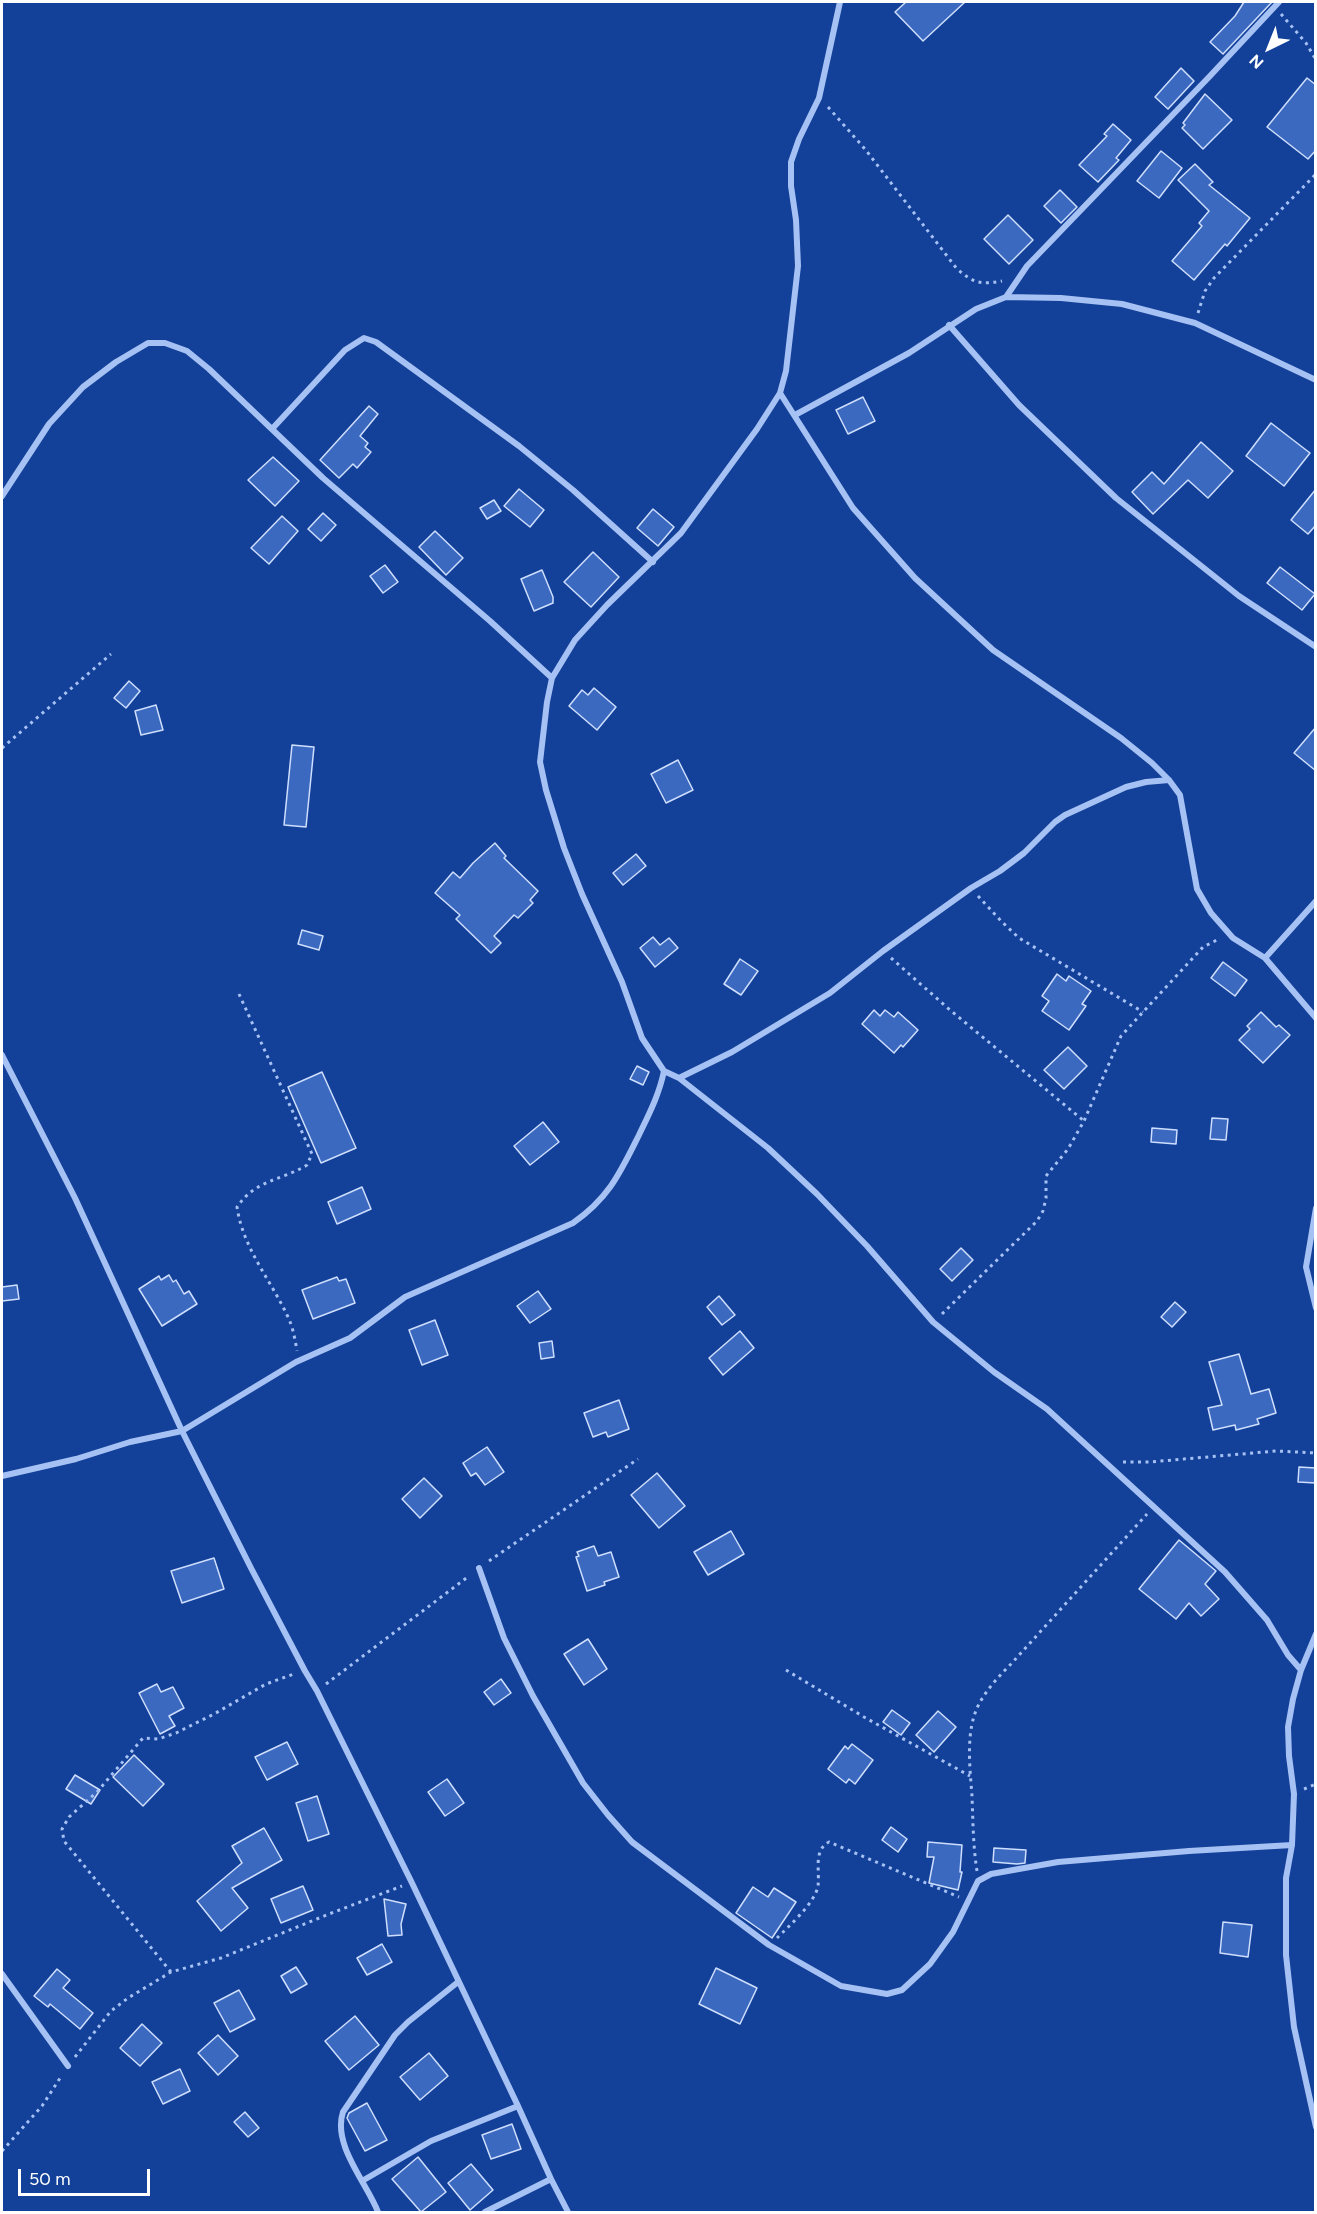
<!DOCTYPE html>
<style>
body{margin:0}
#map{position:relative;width:1317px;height:2214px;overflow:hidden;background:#134098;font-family:Figtree,sans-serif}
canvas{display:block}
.frame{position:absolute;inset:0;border:3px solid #fff;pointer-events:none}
.north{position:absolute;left:1239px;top:18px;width:60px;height:60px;-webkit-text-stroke:4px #134098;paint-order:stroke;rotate:223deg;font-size:16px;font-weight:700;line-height:24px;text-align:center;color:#fff}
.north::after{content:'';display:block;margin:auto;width:21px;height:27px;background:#fff;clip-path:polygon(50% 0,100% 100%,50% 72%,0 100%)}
.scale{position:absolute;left:18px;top:2169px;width:132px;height:27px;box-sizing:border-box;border:3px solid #fff;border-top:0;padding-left:8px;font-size:18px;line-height:21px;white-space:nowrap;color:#fff;-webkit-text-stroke:4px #134098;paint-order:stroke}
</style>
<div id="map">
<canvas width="1317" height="2214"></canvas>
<div class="frame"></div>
<div class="north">N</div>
<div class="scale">50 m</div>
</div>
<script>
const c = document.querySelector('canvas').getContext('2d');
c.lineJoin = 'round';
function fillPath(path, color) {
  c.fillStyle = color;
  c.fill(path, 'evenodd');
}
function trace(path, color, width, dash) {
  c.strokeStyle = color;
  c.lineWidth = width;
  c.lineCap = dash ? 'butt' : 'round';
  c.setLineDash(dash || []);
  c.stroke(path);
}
const building = new Path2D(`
 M906,2H965L923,41L895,12Z
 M1244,2H1272L1223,54L1210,42L1235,16Z
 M1181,68L1194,81L1168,109L1155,97Z
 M1307,78L1316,85V150L1308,159L1267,127Z
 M1205,94L1232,120L1203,149L1182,128L1185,125L1183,123Z
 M1113,124L1131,140L1116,158L1119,160L1098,182L1079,165L1107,136L1104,134Z
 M1161,151L1182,168L1159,198L1137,181Z
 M1195,164L1213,182L1209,185L1250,218L1227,246L1225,244L1194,280L1172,261L1202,226L1199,223L1209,211L1178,180Z
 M1060,190L1077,207L1061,223L1044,206Z
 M1008,215L1033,240L1009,264L984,239Z
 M863,397L875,421L848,434L836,410Z
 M369,406L378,414L360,436L368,443L365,447L371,452L357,468L353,464L339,478L320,460Z
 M1271,423L1310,453L1284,486L1246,456Z
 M1201,442L1233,471L1208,498L1188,480L1153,514L1132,492L1152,472L1164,484Z
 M273,457L299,481L275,506L248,480Z
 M519,489L544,510L530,527L504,506Z
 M1316,489V525L1308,534L1291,520Z
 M494,500L501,511L487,519L480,508Z
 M653,509L674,527L658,546L637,528Z
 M323,513L336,525L321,541L308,529Z
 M282,516L298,531L269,564L251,548Z
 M435,531L463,558L446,575L419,547Z
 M593,552L619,577L591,607L564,582Z
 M385,565L398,582L383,593L370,576Z
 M1280,567L1315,594L1302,610L1267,583Z
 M542,570L553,597V603L534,611L521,579Z
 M129,681L140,691L126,708L114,698Z
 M594,688L616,707L597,730L569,706L582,690L588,695Z
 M156,705L163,730L141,735L135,711Z
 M1316,727V771L1294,753Z
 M292,745L314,747L306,827L284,825Z
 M678,760L693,790L666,803L651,774Z
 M495,843L506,856L504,858L538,891L530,900L533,903L518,918L514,915L494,936L501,943L491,953L456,919L460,915L435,893L453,872L460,878L473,863Z
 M636,854L646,866L623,885L613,873Z
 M302,930L323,936L319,950L298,944Z
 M653,937L660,945L669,938L678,948L655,967L640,948Z
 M740,959L758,971L741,995L724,984Z
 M1223,962L1247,980L1235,996L1211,978Z
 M1057,974L1066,981L1069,976L1091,991L1082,1004L1086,1006L1069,1030L1042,1011L1049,1001L1042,996Z
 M874,1010L880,1016L885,1010L894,1017L898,1012L918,1030L903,1047L901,1045L894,1053L862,1024Z
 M1261,1012L1276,1027L1279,1025L1290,1035L1263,1063L1239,1040L1250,1029L1247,1026Z
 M1068,1047L1087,1066L1064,1089L1044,1070Z
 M637,1066L649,1072L643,1085L630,1079Z
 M322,1072L356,1148L321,1163L288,1087Z
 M1212,1118L1228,1119L1226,1140L1210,1139Z
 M543,1122L559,1142L530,1165L514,1146Z
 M1152,1128L1177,1130L1176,1144L1151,1142Z
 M362,1187L371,1209L337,1224L328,1202Z
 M961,1248L973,1260L952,1281L940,1269Z
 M169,1275L173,1282L176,1280L184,1294L189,1291L197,1304L162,1326L139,1289L159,1276L161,1280Z
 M337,1277L339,1281L346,1279L355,1303L313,1319L302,1290Z
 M17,1285L19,1299L2,1301V1287Z
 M538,1291L551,1309L530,1323L517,1306Z
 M719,1296L735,1315L722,1325L707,1307Z
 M1175,1302L1186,1312L1172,1327L1161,1317Z
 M435,1320L448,1355L422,1365L409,1330Z
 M740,1331L754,1348L723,1375L709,1358Z
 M552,1341L554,1357L541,1359L539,1343Z
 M1239,1354L1251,1394L1269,1389L1276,1413L1257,1419L1259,1424L1236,1430L1235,1425L1213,1430L1208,1408L1222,1405L1209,1362Z
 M619,1400L629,1429L608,1437L606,1432L593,1437L584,1413Z
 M487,1447L504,1472L485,1485L476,1473L471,1476L463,1463Z
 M1299,1467L1316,1468V1483L1298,1482Z
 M657,1473L685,1506L659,1528L631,1495Z
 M424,1478L442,1496L420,1518L402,1499Z
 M731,1531L744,1554L708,1575L694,1552Z
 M1179,1540L1216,1571L1205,1584L1219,1599L1201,1616L1189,1603L1176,1619L1139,1589Z
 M594,1546L598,1556L611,1552L619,1577L604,1582L605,1585L587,1591L576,1557L579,1556L577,1552Z
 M214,1558L224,1589L182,1603L171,1571Z
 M588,1639L607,1669L584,1685L564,1654Z
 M501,1679L511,1693L494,1705L484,1692Z
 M157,1684L161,1692L173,1687L184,1708L169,1716L175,1726L160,1734L139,1693Z
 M892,1710L910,1723L901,1735L883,1722Z
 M938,1711L956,1727L934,1752L916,1735Z
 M287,1742L298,1764L267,1780L255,1757Z
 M852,1744L873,1760L855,1784L849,1779L846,1783L828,1769L845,1746L848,1749Z
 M134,1755L164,1784L143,1806L113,1777Z
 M75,1775L100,1790L91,1804L66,1789Z
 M447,1779L464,1803L445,1816L428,1792Z
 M317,1796L329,1834L308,1841L296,1803Z
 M891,1827L907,1839L898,1852L882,1840Z
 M264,1828L282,1860L232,1888L248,1908L221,1931L197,1901L242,1863L232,1846Z
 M928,1842L962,1845L960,1872H962L958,1890L929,1883L934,1857H927Z
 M994,1848L1026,1850L1025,1863L1017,1864L993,1862Z
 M303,1886L313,1910L281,1923L271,1899Z
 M753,1887L768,1897L774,1888L796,1902L772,1938L736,1913Z
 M384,1899L406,1904L401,1924L402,1935L388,1936Z
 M1223,1922L1252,1925L1248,1957L1220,1953Z
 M382,1944L392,1962L367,1975L357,1958Z
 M296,1967L307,1984L291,1993L281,1976Z
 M716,1968L757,1988L740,2024L699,2004Z
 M57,1969L70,1980L63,1988L93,2013L80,2029L50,2004L48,2007L34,1996Z
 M239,1990L255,2019L230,2032L214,2003Z
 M355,2016L379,2045L349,2070L325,2041Z
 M142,2024L162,2043L140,2066L120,2048Z
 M218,2035L238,2056L218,2075L198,2053Z
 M429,2053L448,2076L420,2100L400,2077Z
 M180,2069L190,2091L163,2104L152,2082Z
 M367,2103L387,2140L365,2151L347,2118L349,2113Z
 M245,2112L259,2128L248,2137L234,2122Z
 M512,2124L521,2149L491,2159L482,2135Z
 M418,2157L446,2192L421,2212L392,2179Z
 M471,2164L493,2190L470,2210L448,2183Z`);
const path = new Path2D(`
 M1281,14L1306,43L1316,60
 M828,107L865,149L957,269C974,283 980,285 1002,281
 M1198,313L1205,291L1214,278L1316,174
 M2,748L111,654
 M978,896L1001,921L1019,938L1143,1012
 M891,958L950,1010L1084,1121
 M239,994L312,1154L307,1165C281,1181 256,1179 237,1207C243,1248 270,1279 287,1315C293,1327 295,1339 297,1351
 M942,1314L1037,1221L1043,1211L1046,1198V1176L1068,1149L1084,1121L1121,1036L1203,947L1219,939
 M1123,1462H1150L1276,1451L1316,1453
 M489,1561L638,1459
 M786,1670L864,1717L970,1776
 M326,1684L469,1576
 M1304,1789L1316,1784
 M977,1871C973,1846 973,1821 972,1796C970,1768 965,1730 979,1704C987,1689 999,1676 1011,1664L1147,1514
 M777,1938C789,1926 815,1903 818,1886C820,1871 813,1850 829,1842L959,1897
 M171,1972L64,1841L62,1829L69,1817L97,1792L143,1738L158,1739L176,1733L214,1714L266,1684L294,1674
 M75,2057L111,2011L128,1998L171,1972L221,1958L329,1914L402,1886
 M2,2151L42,2106L62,2075`);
const minor = new Path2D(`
 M1006,297L1027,266L1210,76L1279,2
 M949,325L1019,405L1116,498L1239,596L1316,647
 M780,393L853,508L915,578L993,650L1121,738L1152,763L1169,780L1180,795L1197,889L1211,913L1233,938L1265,958L1316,1018
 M795,415L909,353L976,309L1006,297L1061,298L1122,304L1195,323L1316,380
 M272,429L345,350L364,338L376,342L519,446L573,490L653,562
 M2,496L49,424L83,387L116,362L148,343H165L187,351L209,369L323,478L490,621L552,678
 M1265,958L1316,901
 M2,1055L75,1198L182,1431L251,1568L305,1671L317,1691L412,1883L518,2106L551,2179L568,2212
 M664,1071L679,1078L768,1148L817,1194L867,1246L933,1322L994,1372L1047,1409L1225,1572L1267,1620L1288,1655L1301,1670
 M679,1078L732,1052L830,993L883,951L971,888L1000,871L1024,853L1055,822L1065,815L1126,787L1146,782L1169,780
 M1316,1208L1306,1267L1316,1308
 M2,1476L76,1459L130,1442L182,1431L296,1362L350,1338L405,1297L573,1223C609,1198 620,1173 639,1135C649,1114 659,1095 664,1071L642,1038L622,982L582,894L564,848L546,790L540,762L547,702L552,678L575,640L607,605L681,533L757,429L780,393L786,371L798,266L796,220L791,186V162L799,139L819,98L840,2
 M479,1568L504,1638L533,1696L583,1783L608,1815L632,1842L769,1945L841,1986L887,1994L902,1990L930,1964L953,1932L978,1881L991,1874L1058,1862L1189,1851L1292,1845
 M1316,1634L1301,1670L1293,1699L1288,1727L1289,1756L1294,1794L1292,1845L1286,1878V1955L1294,2027L1316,2127
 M2,1974L68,2066
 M362,2181L431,2141L518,2106
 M378,2212C367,2183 332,2145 343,2112L395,2035L408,2022L458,1982
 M485,2212L551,2179`);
fillPath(building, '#3c69c0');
trace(building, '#cedefd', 1.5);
trace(path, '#a6c1f3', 3, [3, 4.5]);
trace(minor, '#a6c1f3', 6);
</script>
